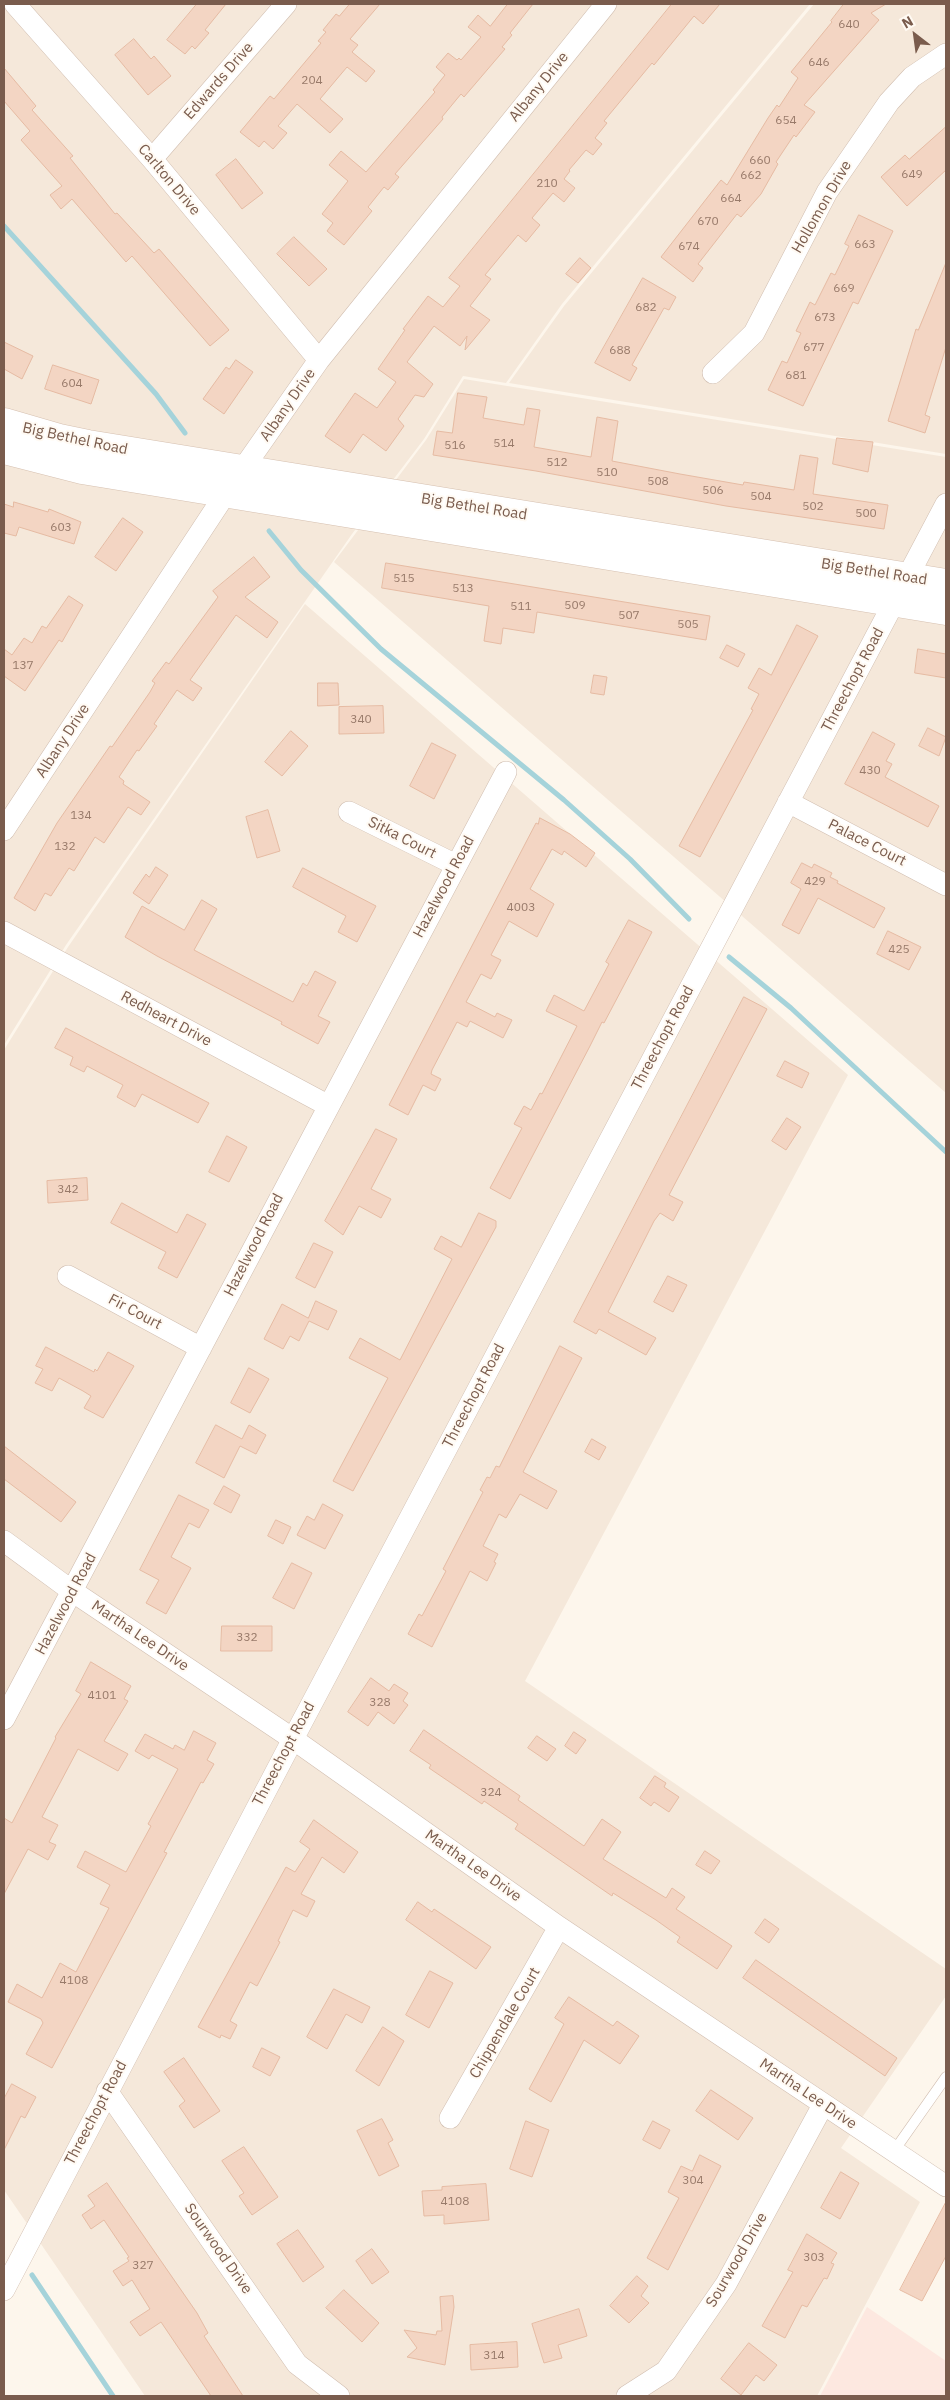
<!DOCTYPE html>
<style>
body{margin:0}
#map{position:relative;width:950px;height:2400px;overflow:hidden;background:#fdf6ec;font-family:"IBM Plex Sans",sans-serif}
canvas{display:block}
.frame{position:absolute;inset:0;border:5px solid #7a5c4d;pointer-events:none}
.north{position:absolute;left:890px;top:10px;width:50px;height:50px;-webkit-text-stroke:4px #fffaf3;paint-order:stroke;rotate:330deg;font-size:14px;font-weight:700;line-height:20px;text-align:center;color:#7a5c4d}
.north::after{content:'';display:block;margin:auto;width:18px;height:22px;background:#7a5c4d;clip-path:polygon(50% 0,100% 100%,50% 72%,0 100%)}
</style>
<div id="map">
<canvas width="950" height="2400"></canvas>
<div class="frame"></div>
<div class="north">N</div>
</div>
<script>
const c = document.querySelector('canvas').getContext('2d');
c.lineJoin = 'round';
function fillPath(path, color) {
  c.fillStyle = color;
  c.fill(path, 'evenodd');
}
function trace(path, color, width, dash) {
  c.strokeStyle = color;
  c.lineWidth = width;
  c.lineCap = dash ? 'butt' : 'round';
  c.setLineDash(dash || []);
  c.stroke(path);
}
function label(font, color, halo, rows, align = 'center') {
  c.font = font + ' "IBM Plex Sans",sans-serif';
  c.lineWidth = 4;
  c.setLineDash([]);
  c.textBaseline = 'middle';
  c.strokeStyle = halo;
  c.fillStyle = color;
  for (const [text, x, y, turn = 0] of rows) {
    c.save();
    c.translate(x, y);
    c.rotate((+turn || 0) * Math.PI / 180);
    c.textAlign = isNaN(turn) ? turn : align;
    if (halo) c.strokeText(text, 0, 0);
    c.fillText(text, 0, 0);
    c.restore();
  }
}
const residential = new Path2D(`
 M4,4H810L562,304L506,383L463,376L424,439L352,534L66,945L4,1045Z
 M814,4H946V454L509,383L564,306Z
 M464,379L946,457V1093L334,562L426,440Z
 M305,604L848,1075L525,1681L946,1969V1996L841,2148L920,2202L817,2396H145L4,2190V1050L68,947Z`);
const commercial = new Path2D(`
 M867,2307L946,2361V2396H820Z`);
const stream = new Path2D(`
 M4,226L156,394L185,433
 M269,531L301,570L381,649L564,800L630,859L689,919
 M729,957L791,1008L946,1152
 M32,2275L113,2396`);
const building = new Path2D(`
 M197,4H226L205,30L209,33L195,49L192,46L185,54L167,40Z
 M350,4H380L350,39L358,45L352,52L375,71L366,82L347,67L320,99L343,119L330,133L297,104L278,126L287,133L273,149L264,141L259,147L240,132L270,96L274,99L321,43L318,41L326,32L323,30L336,14L339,16Z
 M508,4H533L510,33L512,35L502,47L505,49L464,97L461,94L442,117L443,119L395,174L399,177L388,190L384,187L368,207L372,211L344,245L327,231L333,223L322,214L348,181L329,165L341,151L366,172L435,92L433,90L445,75L436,67L448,53L457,60L459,58L461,60L481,37L468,27L478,15L490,26Z
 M672,4H720L703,24L694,16L654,65L652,63L604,121L607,123L595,138L602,144L593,155L586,150L569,170L570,171L564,179L575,188L564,202L553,193L532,218L540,225L526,242L518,235L485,275L491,279L470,306L490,320L465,350L467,336L460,346L434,326L407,362L433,384L424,397L415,395L398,419L404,426L386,451L363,434L350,453L325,436L355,393L377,408L396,382L378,369L405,330L403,329L428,296L443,307L460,286L449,278Z
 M844,4H886L871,13L879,20L804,105L815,112L796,137L794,135L776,162L778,164L761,194L741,217L737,214L698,264L703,268L693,282L661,257L721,180L727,185L768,118L777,105L779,107L798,78L791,72L832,22L831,21Z
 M134,39L151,59L154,56L171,76L148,95L115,55Z
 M4,68L36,106L32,110L73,156L70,158L115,214L117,213L154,253L159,249L229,330L210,346L132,256L126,262L72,199L61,209L50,195L62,186L21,140L30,131L4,101Z
 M946,127V170L907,206L881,177L905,155L909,159Z
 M236,159L263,193L242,209L216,175Z
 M859,215L893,231L858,304L853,302L803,406L768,390L782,361L787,363L801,333L796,331L810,302L815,305L831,273L835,275L849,246L845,244Z
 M294,237L327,269L309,286L277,254Z
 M580,258L591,268L578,283L566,274Z
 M946,263V347L925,415L930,417L925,433L888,421L916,329L918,330Z
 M643,278L676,297L669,310L664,308L632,365L637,368L630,381L595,363Z
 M4,342L33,356L22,379L4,369Z
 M236,360L253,372L224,414L203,399L226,367L229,369Z
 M53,365L99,380L91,404L45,389Z
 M458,393L487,397L483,418L524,425L527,408L540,410L534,447L591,457L597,417L618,421L612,461L680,474L743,485L744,482L794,490L800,455L818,458L813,494L888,505L884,529L726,506L536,471L433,455L437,431L452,433Z
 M837,438L873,442L868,472L833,464Z
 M14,502L48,512L49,509L81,522L74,544L19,527L16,536L4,533V504L13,507Z
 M123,518L143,532L116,571L95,557Z
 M254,557L270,577L245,597L278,622L267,638L236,615L190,680L202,688L193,701L177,690L154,724L157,726L139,751L137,750L119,777L124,781L123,784L150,802L141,815L128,807L104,843L95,837L74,871L69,868L51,896L45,893L35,911L14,898L57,823L110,746L112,747L150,692L155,683L152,681L166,662L169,664L218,597L213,591Z
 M386,563L710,616L706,640L537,612L534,633L503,628L501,644L484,641L489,606L382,588Z
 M69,596L83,605L62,642L59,640L25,691L4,676V649L12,655L24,638L32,643L42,626L46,628Z
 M797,625L818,636L700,857L679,846L753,710L751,709L759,694L748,688L759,668L771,675Z
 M727,645L745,654L738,667L720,658Z
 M918,649L946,654V678L915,673Z
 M594,675L607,677L604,695L591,693Z
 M318,683H338L339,705L318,706Z
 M383,706L384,733L339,734V707Z
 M928,728L946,737L939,756L919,746Z
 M291,731L308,746L282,776L265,762Z
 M873,732L895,744L886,761L892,764L885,777L939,806L928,827L845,784Z
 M432,743L456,755L434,799L410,786Z
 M268,810L280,851L257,858L246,817Z
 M540,818L570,834L595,853L586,867L564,851L562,855L552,849L530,889L554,904L537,937L509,921L491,955L501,960L491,979L481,974L466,1002L495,1017L497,1013L512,1020L503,1038L470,1021L467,1027L457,1022L432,1070L431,1074L441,1079L435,1091L423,1085L408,1115L389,1105L536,823L538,824Z
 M802,863L812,868L814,864L832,873L830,877L838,881L837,883L885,908L874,928L818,898L799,934L782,925L801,889L791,883Z
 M156,867L168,875L149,904L133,893L146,874L149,877Z
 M303,868L376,906L357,942L338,932L346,916L293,887Z
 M202,900L217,909L194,950L293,1002L303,983L307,986L315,971L336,982L318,1016L330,1022L318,1044L281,1024L282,1022L157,956L125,937L142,906L184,930Z
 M629,920L652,932L604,1023L602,1022L590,1046L510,1199L490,1188L522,1128L514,1124L524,1106L531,1110L540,1093L542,1094L577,1026L546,1011L554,995L584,1011L609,964L606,962Z
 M888,931L921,947L909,970L877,954Z
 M744,997L767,1009L669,1195L683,1202L673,1221L660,1213L654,1221L608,1312L656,1338L646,1355L599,1329L596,1334L574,1322Z
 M66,1028L209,1103L198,1123L142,1094L135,1107L117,1097L123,1085L87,1066L84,1072L70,1065L73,1057L55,1048Z
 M785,1061L809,1073L802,1088L777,1076Z
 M787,1118L801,1127L786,1150L772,1141Z
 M376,1129L397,1139L371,1189L391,1199L381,1218L359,1206L343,1235L325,1221Z
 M227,1136L247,1147L229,1182L209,1172Z
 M87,1178L88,1200L48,1203L47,1181Z
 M122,1203L177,1233L187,1214L206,1224L177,1278L158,1268L166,1252L111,1223Z
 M479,1213L496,1221V1227L353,1491L333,1481L388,1378L349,1358L360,1338L400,1360L452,1259L434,1249L441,1236L461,1247Z
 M314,1243L333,1252L315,1288L296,1278Z
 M668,1276L687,1285L673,1312L654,1302Z
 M316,1301L337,1311L328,1330L309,1321L299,1341L290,1336L283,1349L264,1339L282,1304L308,1318Z
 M560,1346L582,1358L523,1472L557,1491L547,1509L520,1494L506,1518L499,1514L483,1546L498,1554L494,1562L496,1563L487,1581L470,1571L432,1647L408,1634L419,1614L422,1616L446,1571L443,1569L483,1492L480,1490L487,1477L490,1478L496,1466L499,1467Z
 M46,1347L94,1372L95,1369L97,1371L108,1352L134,1366L103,1418L84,1408L91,1396L83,1391L59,1378L52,1391L35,1383L43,1369L36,1366Z
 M249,1368L269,1379L250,1413L231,1403Z
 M216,1425L242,1439L249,1425L266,1435L256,1454L240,1446L224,1478L196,1463Z
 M592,1439L606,1447L599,1460L585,1452Z
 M4,1446L76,1502L61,1522L4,1479Z
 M224,1486L240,1495L231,1513L214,1504Z
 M179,1495L209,1510L199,1528L189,1523L171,1557L191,1568L166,1614L146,1603L159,1580L140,1570Z
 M323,1504L343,1515L325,1549L297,1535L307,1516L314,1520Z
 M276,1520L291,1527L283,1544L268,1536Z
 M292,1563L312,1573L294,1609L273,1598Z
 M222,1626H272V1651H221Z
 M91,1662L131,1686L124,1699L128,1701L104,1741L128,1754L118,1771L78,1749L42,1817L58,1825L49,1842L56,1845L48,1860L28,1849L4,1894V1818L12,1823L56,1738L55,1737L81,1694L76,1691Z
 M371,1678L389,1691L394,1684L408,1693L403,1701L408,1705L394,1724L378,1712L368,1726L348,1712Z
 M424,1730L520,1796L518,1800L584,1846L602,1819L621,1832L603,1859L666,1898L672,1888L685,1897L676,1909L732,1946L717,1969L677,1942L680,1937L656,1920L613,1893L612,1896L515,1829L518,1824L484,1801L482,1804L429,1768L431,1765L410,1751Z
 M194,1731L216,1743L207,1760L214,1764L203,1783L201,1782L164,1852L167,1853L52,2068L26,2054L43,2023L41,2019L8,2002L17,1984L42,1998L60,1963L76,1972L109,1908L100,1904L110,1885L77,1867L85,1851L126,1872L151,1826L148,1824L178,1769L152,1755L149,1759L135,1751L145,1734L173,1749L175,1745L184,1750Z
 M574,1732L586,1740L576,1754L565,1746Z
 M537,1736L556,1749L547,1761L528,1748Z
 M655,1776L666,1783L664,1787L679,1797L669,1812L654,1802L651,1806L640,1798Z
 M314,1820L358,1852L344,1873L322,1857L301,1894L315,1901L307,1917L293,1910L278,1941L280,1942L257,1986L250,1982L230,2021L237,2025L230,2039L221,2035L220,2038L198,2027L286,1867L295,1872L310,1849L300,1842Z
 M705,1851L720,1861L711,1874L696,1865Z
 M418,1902L432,1912L434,1909L491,1947L476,1969L406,1920Z
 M765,1919L779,1929L769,1943L755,1933Z
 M756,1960L897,2058L885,2076L743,1978Z
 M430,1971L453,1983L429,2028L406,2015Z
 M334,1989L370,2007L362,2023L346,2014L327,2049L307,2037Z
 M569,1997L613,2026L617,2021L639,2036L620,2064L584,2040L551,2102L529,2089L564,2024L555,2018Z
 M383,2027L404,2041L379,2086L356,2071Z
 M262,2048L280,2057L270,2076L253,2067Z
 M184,2058L220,2111L194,2128L179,2106L185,2101L164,2072Z
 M12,2084L36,2097L25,2118L21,2116L4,2150V2099Z
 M711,2090L753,2118L738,2140L696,2111Z
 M382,2119L393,2140L388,2143L399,2166L379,2176L357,2131Z
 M526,2121L549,2130L532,2177L510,2169Z
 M653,2121L670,2130L660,2149L643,2140Z
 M244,2147L278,2197L252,2215L239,2196L244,2193L222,2161Z
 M700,2155L721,2166L668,2270L647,2258L679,2198L668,2192L681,2166L692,2171Z
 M841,2172L859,2183L840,2219L821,2208Z
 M107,2183L197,2313L208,2333L204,2336L243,2396H211L161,2322L140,2336L130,2322L150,2309L132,2280L123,2286L113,2271L129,2261L127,2258L129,2257L104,2220L91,2229L82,2215L95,2206L88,2196Z
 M486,2184L489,2220L444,2224V2215L424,2216L422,2191L442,2190V2187Z
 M946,2202V2256L922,2301L900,2290Z
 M298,2230L324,2267L303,2282L277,2244Z
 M807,2234L837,2253L831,2263L834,2264L827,2279L824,2278L807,2307L802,2305L785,2338L762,2326L793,2272L788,2270Z
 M372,2249L389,2272L372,2284L356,2261Z
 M637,2276L648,2286L641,2296L649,2303L629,2323L610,2306Z
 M344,2290L379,2323L362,2342L326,2308Z
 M453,2296L454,2307L445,2365L407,2357L417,2348L404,2330L436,2335L437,2331H442L440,2297Z
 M579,2309L587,2336L558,2345L562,2358L544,2363L532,2324Z
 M517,2342L518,2367L471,2370L470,2345Z
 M749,2343L777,2365L764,2381L756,2375L741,2395L721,2379Z`);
const lane = new Path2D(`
 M894,2151L946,2077`);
const street = new Path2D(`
 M15,4L152,159L319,360
 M152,159L286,4
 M713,373L754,333L827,192L889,102L912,77L946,54
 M788,802L946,885
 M349,812L456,865
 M4,830L226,493L319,360L606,4
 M4,932L327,1105
 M68,1276L201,1348
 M4,1541L72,1591L293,1739L559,1927L946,2186
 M4,1719L506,772
 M107,2091L297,2364L339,2396
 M450,2118L559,1927
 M4,2290L293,1739L946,504
 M627,2396L666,2371L726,2284L823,2105`);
const secondary = new Path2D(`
 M4,422L59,438L88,444L946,583
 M4,450L82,470L946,611`);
const numberNames = [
 ["640",849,25],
 ["646",819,63],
 ["204",312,81],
 ["654",786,121],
 ["660",760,161],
 ["649",912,175],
 ["662",751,176],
 ["210",547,184],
 ["664",731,199],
 ["670",708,222],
 ["663",865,245],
 ["674",689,247],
 ["669",844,289],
 ["682",646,308],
 ["673",825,318],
 ["677",814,348],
 ["688",620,351],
 ["681",796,376],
 ["604",72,384],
 ["514",504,444],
 ["516",455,446],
 ["512",557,463],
 ["510",607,473],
 ["508",658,482],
 ["506",713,491],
 ["504",761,497],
 ["502",813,507],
 ["500",866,514],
 ["603",61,528],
 ["515",404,579],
 ["513",463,589],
 ["509",575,606],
 ["511",521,607],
 ["507",629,616],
 ["505",688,625],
 ["137",23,666],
 ["340",361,720],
 ["430",870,771],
 ["134",81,816],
 ["132",65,847],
 ["429",815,882],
 ["4003",521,908],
 ["425",899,950],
 ["342",68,1190],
 ["332",247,1638],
 ["4101",102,1696],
 ["328",380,1703],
 ["324",491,1793],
 ["4108",74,1981],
 ["304",693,2181],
 ["4108",455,2202],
 ["303",814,2258],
 ["327",143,2266],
 ["314",494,2356]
];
const streetNames = [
 ["Edwards Drive",219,81,-49],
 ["Albany Drive",539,87,-51],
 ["Carlton Drive",169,180,50],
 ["Hollomon Drive",822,207,-60],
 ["Albany Drive",288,405,-55],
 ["Big Bethel Road",75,439,12],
 ["Big Bethel Road",474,507,9],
 ["Big Bethel Road",874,572,9],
 ["Threechopt Road",853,680,-62],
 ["Albany Drive",63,741,-57],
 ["Sitka Court",402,838,27],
 ["Palace Court",867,843,27],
 ["Hazelwood Road",444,887,-62],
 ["Redheart Drive",166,1019,28],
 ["Threechopt Road",663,1038,-62],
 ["Hazelwood Road",254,1245,-63],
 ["Fir Court",135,1312,28],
 ["Threechopt Road",474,1396,-62],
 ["Hazelwood Road",66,1604,-62],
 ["Martha Lee Drive",140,1636,34],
 ["Threechopt Road",284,1754,-62],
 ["Martha Lee Drive",473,1866,35],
 ["Chippendale Court",505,2023,-60],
 ["Martha Lee Drive",808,2094,34],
 ["Threechopt Road",96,2113,-62],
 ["Sourwood Drive",218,2249,55],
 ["Sourwood Drive",737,2260,-60]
];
fillPath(residential, '#f5e8da');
fillPath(commercial, '#fde8e0');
trace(stream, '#a5d3da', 5);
fillPath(building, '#f3d5c3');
trace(building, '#e6bba3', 1);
trace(lane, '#d1beb0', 11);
trace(street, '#d1beb0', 22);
trace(secondary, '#d6c0b0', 29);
trace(lane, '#fff', 10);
trace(street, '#fff', 21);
trace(secondary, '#fff', 28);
label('12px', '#987a6a', null, numberNames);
label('15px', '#7a5c4d', '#fffaf3', streetNames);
</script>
